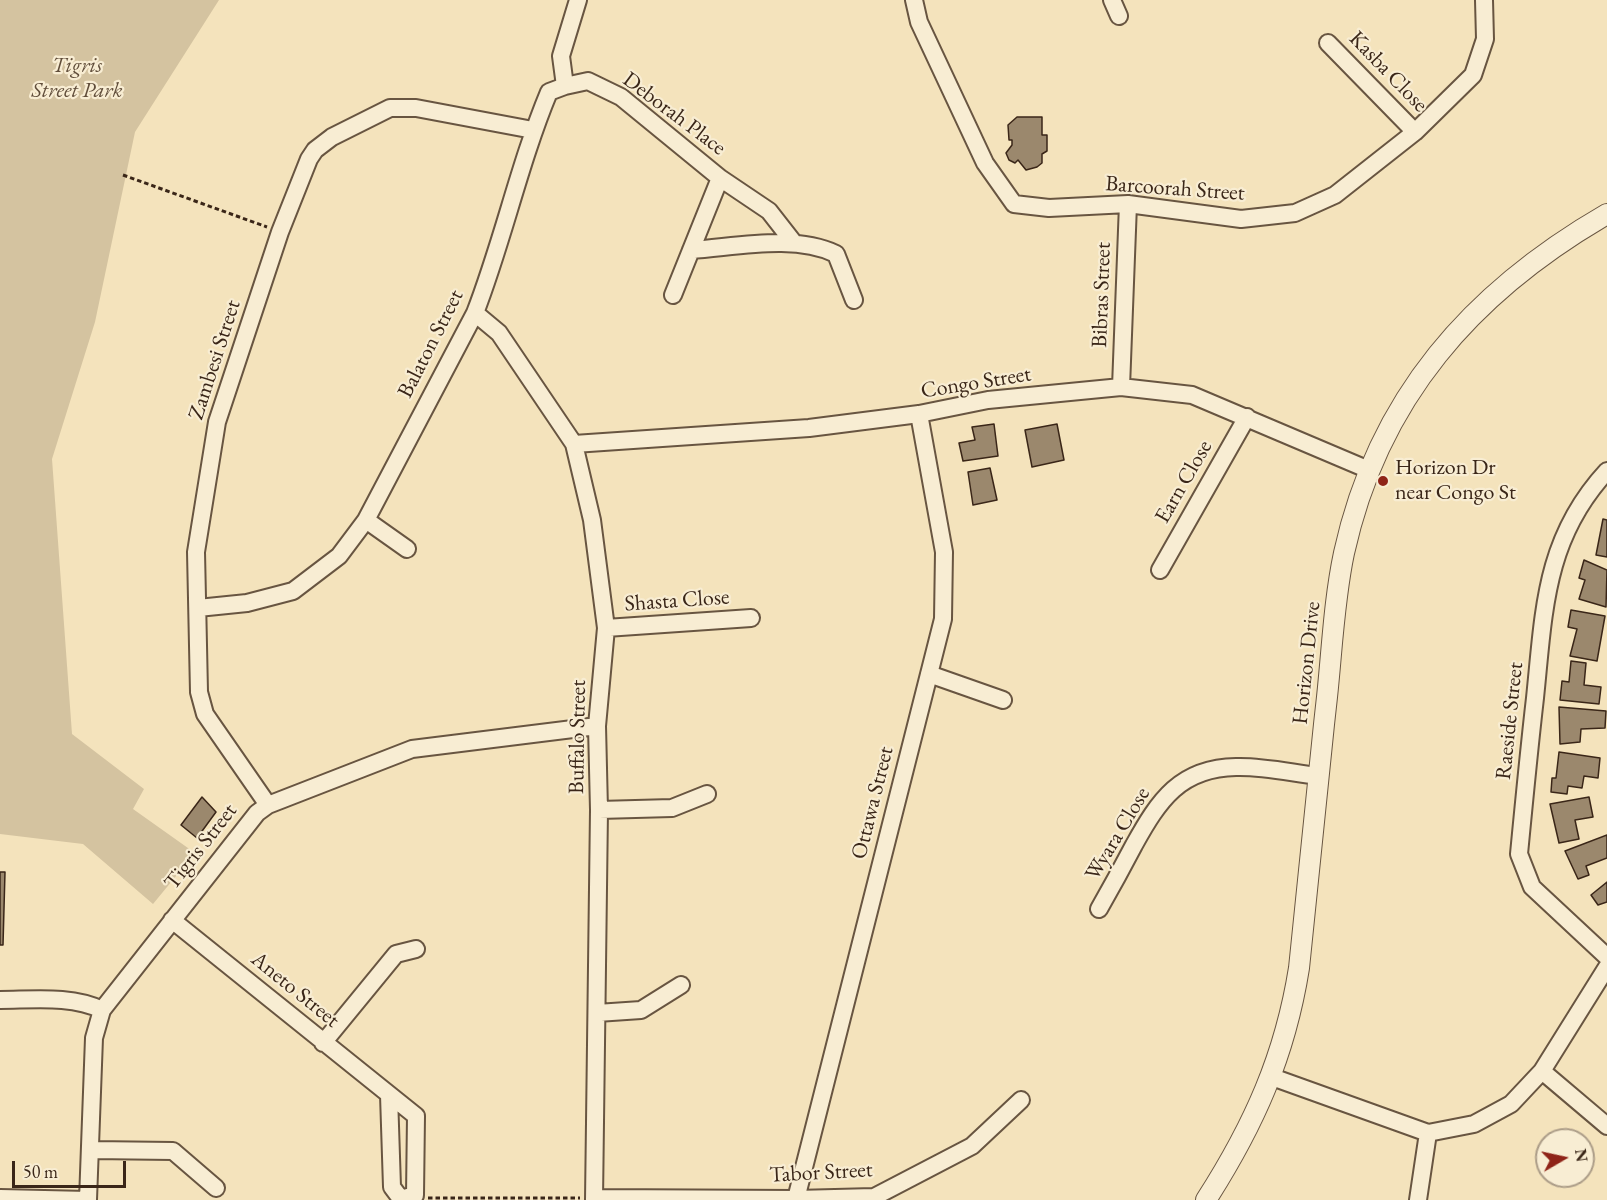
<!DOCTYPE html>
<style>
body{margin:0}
#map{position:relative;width:1607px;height:1200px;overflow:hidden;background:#f4e3bc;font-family:"EB Garamond",serif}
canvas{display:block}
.north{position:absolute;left:1535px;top:1128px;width:60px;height:60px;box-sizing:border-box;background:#f8edd3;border:2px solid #ac9d88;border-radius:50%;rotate:81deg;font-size:16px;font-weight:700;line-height:24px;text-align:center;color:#3a2618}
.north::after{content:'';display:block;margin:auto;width:21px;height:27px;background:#8f2418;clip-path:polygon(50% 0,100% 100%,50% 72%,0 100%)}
.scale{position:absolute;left:12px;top:1161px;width:114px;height:27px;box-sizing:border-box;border:3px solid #3a2618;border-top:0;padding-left:8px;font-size:18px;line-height:21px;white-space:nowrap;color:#3a2618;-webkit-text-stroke:4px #f8edd3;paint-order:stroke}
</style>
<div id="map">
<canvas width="1607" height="1200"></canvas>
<div class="north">N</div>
<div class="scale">50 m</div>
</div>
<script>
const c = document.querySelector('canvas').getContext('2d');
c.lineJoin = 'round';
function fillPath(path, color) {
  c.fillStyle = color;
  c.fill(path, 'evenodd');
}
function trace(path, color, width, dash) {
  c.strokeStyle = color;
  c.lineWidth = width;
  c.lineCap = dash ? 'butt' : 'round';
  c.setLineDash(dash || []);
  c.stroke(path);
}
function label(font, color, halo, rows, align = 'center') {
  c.font = font + ' "EB Garamond",serif';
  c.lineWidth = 4.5;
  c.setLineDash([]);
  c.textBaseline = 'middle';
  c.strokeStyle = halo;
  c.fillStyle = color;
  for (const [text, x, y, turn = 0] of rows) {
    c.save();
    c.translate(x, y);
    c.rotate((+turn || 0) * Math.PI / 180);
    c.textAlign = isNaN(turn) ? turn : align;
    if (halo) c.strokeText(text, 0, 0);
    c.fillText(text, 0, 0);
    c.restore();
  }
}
const green = new Path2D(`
 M0,0H219L135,132L95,322L52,459L72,734L144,789L133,809L195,853L153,904L83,844L0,834Z`);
const building = new Path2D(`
 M1017,117H1042V135H1047V151L1042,154V163L1037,167L1026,170L1018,160L1015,163L1009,160L1006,153L1012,145V140H1009L1008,125Z
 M994,424L998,456L963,461L959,443L975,440L972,427Z
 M1057,424L1064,460L1032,467L1025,430Z
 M990,468L997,500L973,505L968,472Z
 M1603,519L1607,520V557L1596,555Z
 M1584,560L1607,570L1606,607L1579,599L1585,580L1579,578Z
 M1571,610L1605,616L1597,661L1570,656L1577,629L1568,627Z
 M1571,661L1586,663L1584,685L1601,687L1599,704L1560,700L1562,681L1569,682Z
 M1559,707L1606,711L1605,728L1581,729L1580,742L1560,744Z
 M1559,752L1600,758L1598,778L1584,776L1582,788L1568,786L1567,794L1551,792L1552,778H1556Z
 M202,797L216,812L197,838L181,825Z
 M1589,797L1593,817L1575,820L1579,839L1559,843L1550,804Z
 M1607,835V858L1586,866L1589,875L1578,879L1565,851Z
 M0,872H5L3,945H0Z
 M1607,882V902L1598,905L1591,895Z`);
const path = new Path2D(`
 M123,175L267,227
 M428,1198H580`);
const minor = new Path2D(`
 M914,0L919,22L985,163L1014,204L1049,208L1128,204L1241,219L1295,213L1335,195L1415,132L1473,75L1485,39L1484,0
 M1112,0L1119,16
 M1328,43L1415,132
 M565,86L588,81L621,97L720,178L673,295
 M720,178L769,211L794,243
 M691,250C737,247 794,234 836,254L854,300
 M475,313L499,333L574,444L592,520L606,628L597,726L599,810L594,1200
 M1121,387L1128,204
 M574,444L809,428L919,414L988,400L1121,387L1192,395L1369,470
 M1607,471C1544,539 1544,612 1535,698C1529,750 1524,802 1519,854L1532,887L1607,957
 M366,520L407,549
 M1160,570L1247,417
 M198,608L247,603L293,591L339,556L366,520L475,313C503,241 519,164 549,92L565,86L561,56L578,0
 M606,628L751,618
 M929,674L1003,700
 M268,805L205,714L199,692L196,552L217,422L280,232L309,159L315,150L332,137L390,108H416L533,130
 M599,810L672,808L707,794
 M1099,909C1111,888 1123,866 1134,845C1159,800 1180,768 1236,767C1263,766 1292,773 1318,776
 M172,920L416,1116L415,1195L401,1199L392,1187L389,1095
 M0,1000C32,1000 72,995 102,1010
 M597,1013L641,1010L681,985
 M323,1043L396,954L416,949
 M1542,1071L1607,1126
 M1272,1077L1428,1133L1474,1124L1511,1104L1542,1071L1607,967
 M92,1150L173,1151L216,1188
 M0,1198L88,1200
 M594,1198L796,1199L874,1197L972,1146L1021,1100
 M796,1199L943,619L944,552L919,414
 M88,1200L94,1038L102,1010L257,813L268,805L412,749L597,726
 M1418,1200L1428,1133`);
const tertiary = new Path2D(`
 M1206,1200C1254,1125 1285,1056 1299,968C1308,877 1317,787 1327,697C1332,650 1334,600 1344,553C1378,398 1472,292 1607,214`);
const markers = [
 [1383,481,6,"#8f2418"]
];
const parkNames = [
 ["Tigris",77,66],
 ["Street Park",77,91]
];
const streetNames = [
 ["Kasba Close",1388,72,46],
 ["Deborah Place",674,114,37],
 ["Barcoorah Street",1175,189,4],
 ["Bibras Street",1102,295,-88],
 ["Balaton Street",431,344,-63],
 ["Zambesi Street",215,360,-72],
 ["Congo Street",976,383,-9],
 ["Earn Close",1184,482,-60],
 ["Shasta Close",677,601,-4],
 ["Horizon Drive",1307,663,-84],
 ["Raeside Street",1510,721,-84],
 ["Buffalo Street",578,737,-89],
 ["Ottawa Street",873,803,-76],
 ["Wyara Close",1118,834,-59],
 ["Tigris Street",201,847,-52],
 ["Aneto Street",295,990,39],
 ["Tabor Street",821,1173,-3]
];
const poiNames = [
 ["Horizon Dr",1395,468],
 ["near Congo St",1395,493]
];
fillPath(green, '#d4c3a0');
fillPath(building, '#9b886d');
trace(building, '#3a2618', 1.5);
trace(minor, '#685541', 20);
trace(tertiary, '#685541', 22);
trace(path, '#3a2618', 3, [4.5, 3]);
trace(minor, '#f8edd3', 16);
trace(tertiary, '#f8edd3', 20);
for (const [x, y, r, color] of markers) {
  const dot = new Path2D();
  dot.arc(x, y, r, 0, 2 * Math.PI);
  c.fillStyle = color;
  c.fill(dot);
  trace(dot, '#f8edd3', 2);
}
label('italic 22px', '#604d3a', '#f8edd3', parkNames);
label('22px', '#3a2618', '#f8edd3', streetNames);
label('22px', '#3a2618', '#f8edd3', poiNames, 'left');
</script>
